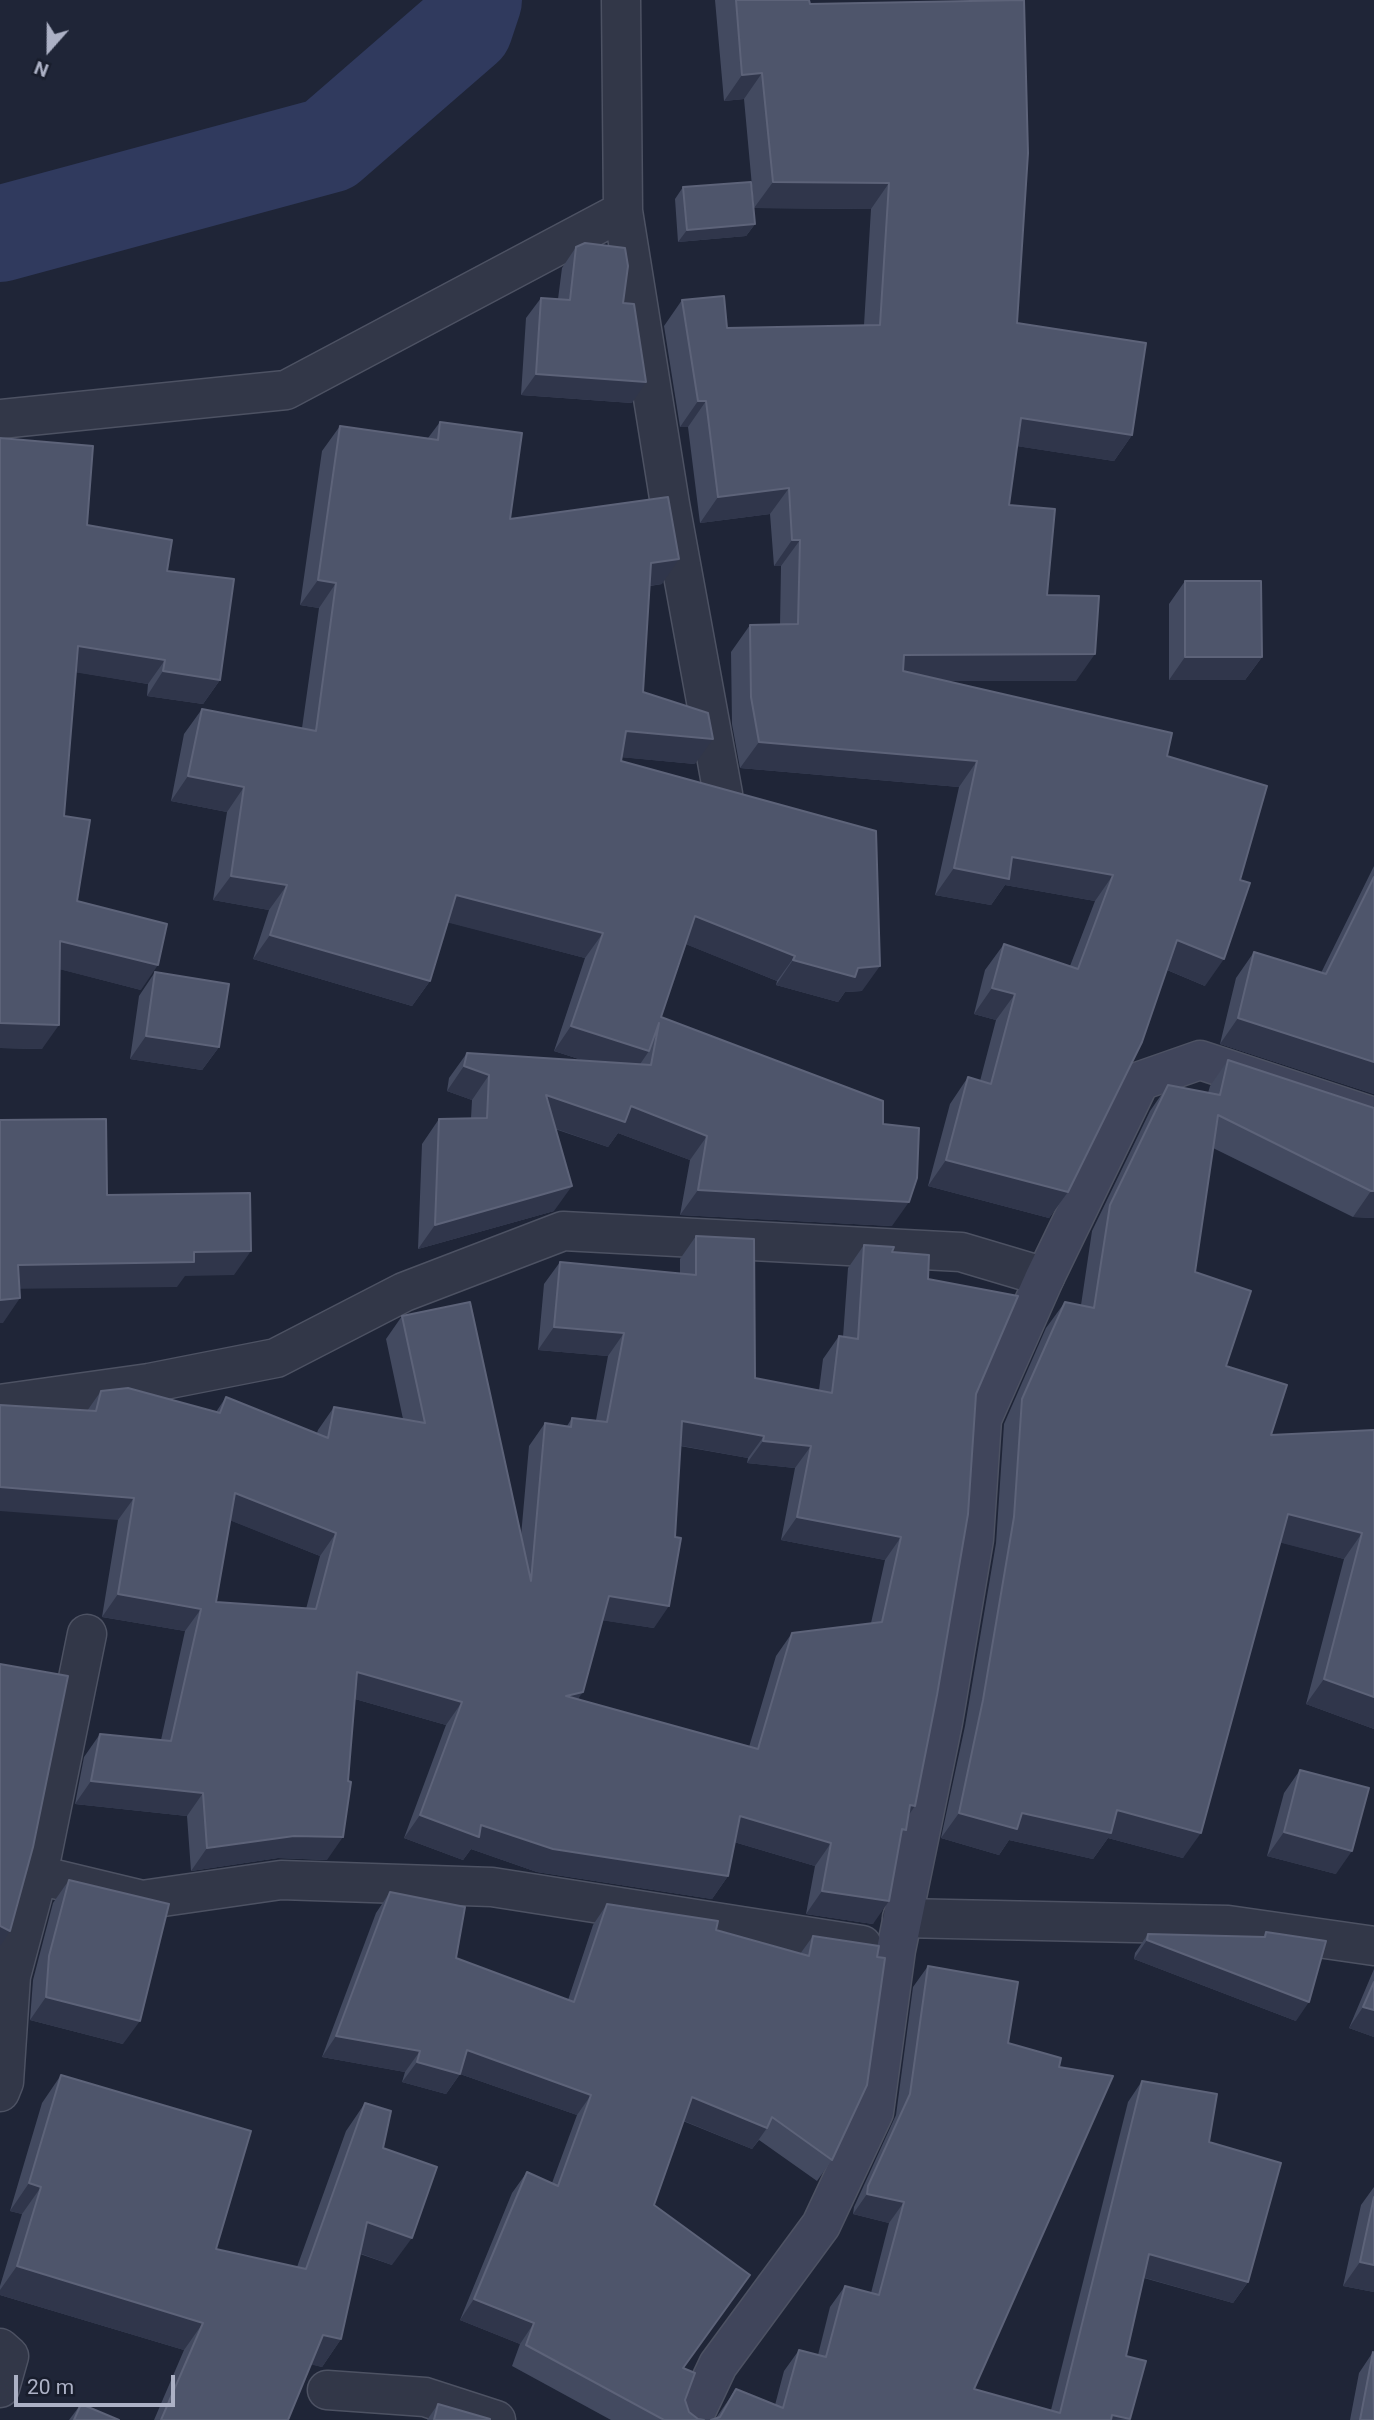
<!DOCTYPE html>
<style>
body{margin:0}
#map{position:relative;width:1374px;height:2420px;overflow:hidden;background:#1f2537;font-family:Roboto,sans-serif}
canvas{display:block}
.north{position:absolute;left:14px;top:14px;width:70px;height:70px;-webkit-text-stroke:5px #181d2c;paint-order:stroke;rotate:201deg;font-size:19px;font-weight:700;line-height:28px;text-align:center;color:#acb1c5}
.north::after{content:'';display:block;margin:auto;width:24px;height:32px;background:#acb1c5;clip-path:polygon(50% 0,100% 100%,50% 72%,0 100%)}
.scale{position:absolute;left:14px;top:2375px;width:161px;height:32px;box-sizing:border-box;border:4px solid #acb1c5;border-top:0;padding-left:9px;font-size:21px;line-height:24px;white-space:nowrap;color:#acb1c5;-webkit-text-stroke:5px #181d2c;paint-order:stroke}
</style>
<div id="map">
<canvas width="1374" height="2420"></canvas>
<div class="north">N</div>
<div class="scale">20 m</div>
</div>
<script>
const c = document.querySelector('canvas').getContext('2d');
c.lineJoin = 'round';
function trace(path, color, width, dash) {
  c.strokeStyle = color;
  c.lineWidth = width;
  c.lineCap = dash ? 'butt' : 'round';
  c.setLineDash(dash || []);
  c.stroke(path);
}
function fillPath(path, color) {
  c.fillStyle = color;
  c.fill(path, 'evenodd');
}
const river = new Path2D(`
 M0,234L329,145L465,27L474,0`);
const street = new Path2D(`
 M621,0L623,211L670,504L723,794
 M0,419L286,390L623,211
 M0,1404L149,1383L276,1358L404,1292L563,1231L961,1252L1045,1277
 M38,1875L142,1900L281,1880L492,1887L862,1945
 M902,1918L1228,1925L1374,1946
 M0,2092L4,2082L11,1976L38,1875L87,1634
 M0,2348L9,2356L0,2388
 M327,2390L425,2397L496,2420`);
const secondary = new Path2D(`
 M692,2420L718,2365L821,2225L874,2112L896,1950L943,1722L974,1539L982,1419L1045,1277L1140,1081L1200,1060L1374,1117`);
const wall = new Path2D(`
 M715,0H809L810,4L1017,323L1132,435L1114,461L1017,446L1009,505L1047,595L1076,681H947L1167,756L1205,986L1167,970L1068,1192L1049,1218L928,1186L950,1104L968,1077L980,1081L996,1020L974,1014L985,970L1004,944L1070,966L1095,901L1005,885L991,905L935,895L959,787L740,768L732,724L731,652L750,625H780L781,566H774L770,514L700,523L688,427H680L664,326L682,300L727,328L864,325L871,209L754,208L744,99L724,101Z
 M683,187L755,224L746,236L678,242L675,199Z
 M576,247L623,303L632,403L521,395L526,318L541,298L558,299L562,268Z
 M440,422L510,519L662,584L650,586L643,692L695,764L621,757V761L862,991L845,992L838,1002L776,985L777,981L686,944L661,1017L883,1124L892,1226L680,1215L690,1160L618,1133L608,1147L555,1129L554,1211L418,1249L422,1144L439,1119L471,1118L472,1100L447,1091L449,1078L467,1053L585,1061L554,1051L585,958L448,922L430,981L412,1006L253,959L269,910L213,900L227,812L171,801L184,734L202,709L302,728L319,608L300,605L322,451L340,426L428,438Z
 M0,438L87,525L167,571L220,680L203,704L147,696L148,684L76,672L64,816L77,901L141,990L60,969L42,1049L0,1048Z
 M1185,581L1262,657L1245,680H1169V604Z
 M1374,866V1094L1220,1044L1236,978L1254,952L1321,973Z
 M155,972L219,1047L202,1070L130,1059L139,996Z
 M1228,1060L1374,1108V1218L1353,1217L1213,1148L1195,1272L1226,1366L1271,1435L1374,1430V1729L1306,1704L1344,1559L1280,1542L1183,1858L1108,1838L1093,1859L1009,1840L999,1855L941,1838L965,1726L996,1543L1004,1424L1046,1328L1065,1302L1081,1305L1092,1231L1150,1111L1168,1085L1208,1093L1210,1086Z
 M696,1236L755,1378L819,1390L823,1359L839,1336L843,1337L848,1268L864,1245L892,1252L928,1279L976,1394L908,1815L873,1924L806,1914L815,1866L734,1842L728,1876L712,1899L537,1872L471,1849L463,1860L404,1838L446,1725L355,1699L327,1860L278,1858L191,1871L187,1816L75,1804L84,1757L100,1734L161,1740L185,1631L102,1617L118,1520L87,1411L101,1391L216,1412L226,1397L317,1433L318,1430L334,1407L403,1419L386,1339L402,1316L521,1536L529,1446L545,1423L567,1426L572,1418L596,1420L608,1356L538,1350L544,1284L560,1262L680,1274V1259ZM680,1446L748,1458L747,1463L795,1468L781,1540L885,1560L871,1623L792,1633L776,1656L749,1747L578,1700L602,1620L654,1628ZM230,1520L320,1556L306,1609L216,1602Z
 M1300,1770L1336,1874L1267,1856L1284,1793Z
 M69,1880L123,2044L30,2020L33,1980L53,1903Z
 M390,1892L456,1958L568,2000L593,1925L607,1904L716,1930L800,1954L813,1936L832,2160L817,2181L759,2140L752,2149L683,2121L654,2205L683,2368L685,2400L689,2412L698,2419L704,2420H611L512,2366L520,2344L460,2320L512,2193L527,2172L552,2183L577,2115L460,2074L446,2094L402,2082L405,2072L322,2057L376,1913Z
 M1266,1932L1296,2021L1134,1959L1135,1953L1148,1934L1263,1937Z
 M928,1966L1008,2043L974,2389L1051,2410L1128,2102L1142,2081L1209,2142L1248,2282L1233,2303L1144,2278L1126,2356L1146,2361L1130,2420H711L716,2418L736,2389L775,2405L784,2371L799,2350L818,2355L830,2307L845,2286L871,2293L889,2223L853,2214L854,2207L896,2115L913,1987Z
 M1374,1969V2037L1349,2028Z
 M61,2075L216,2249L297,2267L346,2131L365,2103L383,2148L392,2265L360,2254L341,2339L322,2367L311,2364L288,2420H154L184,2350L0,2295V2286L22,2214L10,2211L42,2103Z
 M1374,2187V2292L1343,2286L1361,2205Z
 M1373,2352L1374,2420H1350L1359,2373Z
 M81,2404L119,2420H69Z
 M438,2404L490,2420H427Z`);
const shadedWall = new Path2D(`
 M762,73L744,99L724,101L742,75Z
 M773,182L889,183L871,209L754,208Z
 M755,224L746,236L678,242L687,230Z
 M536,374L646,382L632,403L521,395Z
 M698,401H706L688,427H680Z
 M1021,418L1132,435L1114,461L1003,444Z
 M789,488L770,514L700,523L718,497Z
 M792,540H800L781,566H774Z
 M679,559L662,584L634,588L651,563Z
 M318,580L336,583L319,608L300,605Z
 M78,646L165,660L148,684L61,670Z
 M1095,654L1076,681H886L904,655Z
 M1185,657H1262L1245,680H1169Z
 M163,671L220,680L203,704L147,696Z
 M626,731L713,739L695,764L608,756Z
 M759,742L977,761L959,787L740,768Z
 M188,776L244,787L227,812L171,801Z
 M1012,857L1113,875L1095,901L1005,885L991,905L935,895L954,868Z
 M231,876L287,885L269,910L213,900Z
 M456,895L603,933L585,958L438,920Z
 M695,916L795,956L777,981L678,941Z
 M270,935L430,981L412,1006L253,959Z
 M1177,940L1224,959L1205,986L1158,966Z
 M60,941L158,965L141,990L43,965Z
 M793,960L858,968L880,966L862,991L845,992L838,1002L776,985Z
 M992,988L1015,994L996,1020L974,1014Z
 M1238,1018L1374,1062V1094L1220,1044Z
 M0,1023L59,1025L42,1049L0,1048Z
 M571,1026L649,1051L632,1076L554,1051Z
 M146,1036L219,1047L202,1070L130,1059Z
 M464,1066L489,1075L472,1100L447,1091Z
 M546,1095L631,1106L707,1136L690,1160L618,1133L608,1147L528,1119Z
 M946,1160L1068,1192L1049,1218L928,1186Z
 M572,1186L554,1211L418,1249L435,1225Z
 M698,1190L909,1202L892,1226L680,1215Z
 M1371,1191H1374V1218L1353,1217Z
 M251,1251L234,1275L185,1276L177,1287L1,1289L18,1265L194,1252Z
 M20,1298L3,1323H0V1300Z
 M554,1327L624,1333L608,1356L538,1350Z
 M682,1421L764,1436L748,1458L666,1443Z
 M763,1441L811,1446L795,1468L747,1463Z
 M0,1487L134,1498L118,1520L0,1511Z
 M235,1493L336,1533L320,1556L219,1516Z
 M1288,1514L1362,1533L1344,1559L1270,1540Z
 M797,1517L901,1537L885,1560L781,1540Z
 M118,1594L201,1609L185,1631L102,1617Z
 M609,1596L669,1606L654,1628L593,1619Z
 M357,1672L462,1702L446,1725L341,1695Z
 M1324,1679L1374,1697V1729L1306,1704Z
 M583,1692L567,1714L566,1696Z
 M91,1781L203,1793L187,1816L75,1804Z
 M910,1805L915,1806L899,1829Z
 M1117,1810L1201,1833L1183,1858L1108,1838L1093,1859L1009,1840L999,1855L941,1838L959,1813H1022Z
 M420,1815L481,1825L728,1876L712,1899L537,1872L471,1849L463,1860L404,1838Z
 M740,1816L831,1843L815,1866L724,1839Z
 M1284,1832L1352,1851L1336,1874L1267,1856Z
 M294,1836L343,1837L327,1860L278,1858L191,1871L207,1848Z
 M822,1891L889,1901L873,1924L806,1914Z
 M0,1926L10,1931L0,1946Z
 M1147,1940L1309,2002L1296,2021L1134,1959Z
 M46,1997L140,2021L123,2044L30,2020Z
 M1363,2007L1374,2010V2037L1349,2028Z
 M336,2036L420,2051L405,2072L322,2057Z
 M467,2050L591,2095L577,2115L460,2074L446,2094L402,2082L417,2062Z
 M692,2097L767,2128L752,2149L677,2118Z
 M29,2183L41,2187L22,2214L10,2211Z
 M867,2194L904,2202L889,2223L853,2214Z
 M367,2222L412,2238L392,2265L348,2249Z
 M1149,2254L1248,2282L1233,2303L1135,2275Z
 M1360,2262L1374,2265V2292L1343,2286Z
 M17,2266L203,2323L184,2350L0,2295V2290Z
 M474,2299L534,2323L520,2344L460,2320Z
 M323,2335L341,2339L322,2367L304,2363Z
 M1112,2415L1130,2419L1108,2420Z`);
const building = new Path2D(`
 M736,0H809L810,4L1024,0L1028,153L1017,323L1146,343L1132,435L1021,418L1009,505L1055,509L1047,595L1099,596L1095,654L904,655L903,671L1172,733L1167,756L1267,786L1240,880L1250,883L1224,959L1177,940L1142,1042L1068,1192L946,1160L968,1077L991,1084L1015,994L992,988L1004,944L1078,969L1113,875L1012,857L1009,879L954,868L977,761L759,742L751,697L750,625L798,624L800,540H792L789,488L718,497L706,401H698L682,300L724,296L727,328L880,325L889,183L773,182L762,73L742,75Z
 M751,182L755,224L687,230L683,187Z
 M585,243L625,248L628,266L623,303L634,304L646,382L536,374L541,298L570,300L576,247Z
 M440,422L522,433L510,519L668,497L679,559L651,563L643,692L708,713L713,739L626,731L621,761L876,831L880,966L858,968L855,977L793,960L795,956L695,916L661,1017L883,1101V1124L919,1128L917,1178L909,1202L698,1190L707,1136L631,1106L625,1122L546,1095L572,1186L435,1225L439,1119L487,1118L489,1075L464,1066L467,1053L651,1065L659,1023L649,1051L571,1026L603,933L456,895L430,981L270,935L287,885L231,876L244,787L188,776L202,709L316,731L336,583L318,580L340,426L438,440Z
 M0,438L93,446L87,525L172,540L167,571L234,579L220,680L163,671L165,660L78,646L64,816L90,820L77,901L167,924L158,965L60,941L59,1025L0,1023Z
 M1185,581H1261L1262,657H1185Z
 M1374,877V1062L1238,1018L1254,952L1326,974Z
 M155,972L229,984L219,1047L146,1036Z
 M1228,1060L1374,1108V1191H1371L1218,1115L1195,1272L1251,1291L1226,1366L1287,1385L1271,1435L1374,1430V1697L1324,1679L1362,1533L1288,1514L1201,1833L1117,1810L1111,1833L1022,1813L1017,1829L959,1813L983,1700L1014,1517L1022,1399L1065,1302L1094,1308L1110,1205L1168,1085L1220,1095Z
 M106,1119L107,1195L250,1193L251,1251L194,1252V1262L18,1265L20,1298L0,1300V1120Z
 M696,1236L754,1239L755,1378L832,1393L839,1336L858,1339L864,1245L894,1247L892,1252L929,1255L928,1279L1018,1296L976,1394L968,1514L937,1695L915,1806L910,1805L906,1830L902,1829L889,1901L822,1891L831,1843L740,1816L728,1876L553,1849L481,1825L479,1837L420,1815L462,1702L357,1672L348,1781L351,1782L343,1837L294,1836L207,1848L203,1793L91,1781L100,1734L171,1741L201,1609L118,1594L134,1498L0,1487V1405L96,1411L101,1391L128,1388L220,1413L226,1397L328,1438L334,1407L425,1423L402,1316L470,1302L531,1581L545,1423L571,1427L572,1418L607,1422L624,1333L554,1327L560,1262L696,1275ZM682,1421L764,1436L763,1441L811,1446L797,1517L901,1537L882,1622L792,1633L758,1749L566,1696L583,1692L609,1596L669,1606L681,1538L675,1537ZM235,1493L336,1533L316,1609L216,1602Z
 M0,1664L68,1676L33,1847L10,1931L0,1926Z
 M1300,1770L1369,1788L1352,1851L1284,1832Z
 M69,1880L169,1904L140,2021L46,1997L49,1956Z
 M390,1892L465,1907L456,1958L574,2002L607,1904L718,1921L716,1930L809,1956L813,1936L879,1946L877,1957L885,1958L867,2085L832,2160L772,2117L767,2128L692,2097L654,2205L750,2275L683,2368L695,2373L685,2400L689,2412L698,2419L704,2420H664L526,2345L534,2323L474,2299L527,2172L558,2186L591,2095L467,2050L460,2074L417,2062L420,2051L336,2036Z
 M1266,1932L1326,1941L1309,2002L1147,1940L1148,1934L1265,1937Z
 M928,1966L1018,1982L1008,2043L1061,2058L1059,2067L1113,2076L974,2389L1060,2413L1142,2081L1217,2094L1209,2142L1281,2163L1248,2282L1149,2254L1126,2356L1146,2361L1130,2419L1112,2415L1111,2420H711L720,2417L736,2389L783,2408L799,2350L826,2357L845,2286L879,2295L904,2202L867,2194L868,2186L910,2094Z
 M1374,1982V2010L1363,2007Z
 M61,2075L251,2131L216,2249L306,2269L365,2103L391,2111L383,2148L437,2167L412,2238L367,2222L341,2339L323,2335L288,2420H161L203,2323L17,2266L41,2187L29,2183Z
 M1374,2197V2265L1360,2262Z
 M1373,2352L1374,2420H1360Z
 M81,2404L119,2420H74Z
 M438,2404L490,2419V2420H434Z`);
trace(river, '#303a5e', 96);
trace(street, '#4d5263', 41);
trace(secondary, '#4d5263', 41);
trace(street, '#323748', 38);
trace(secondary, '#40455b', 38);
fillPath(wall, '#434a60');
fillPath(shadedWall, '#30364b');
fillPath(building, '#4e556b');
trace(building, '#5d6379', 2);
</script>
